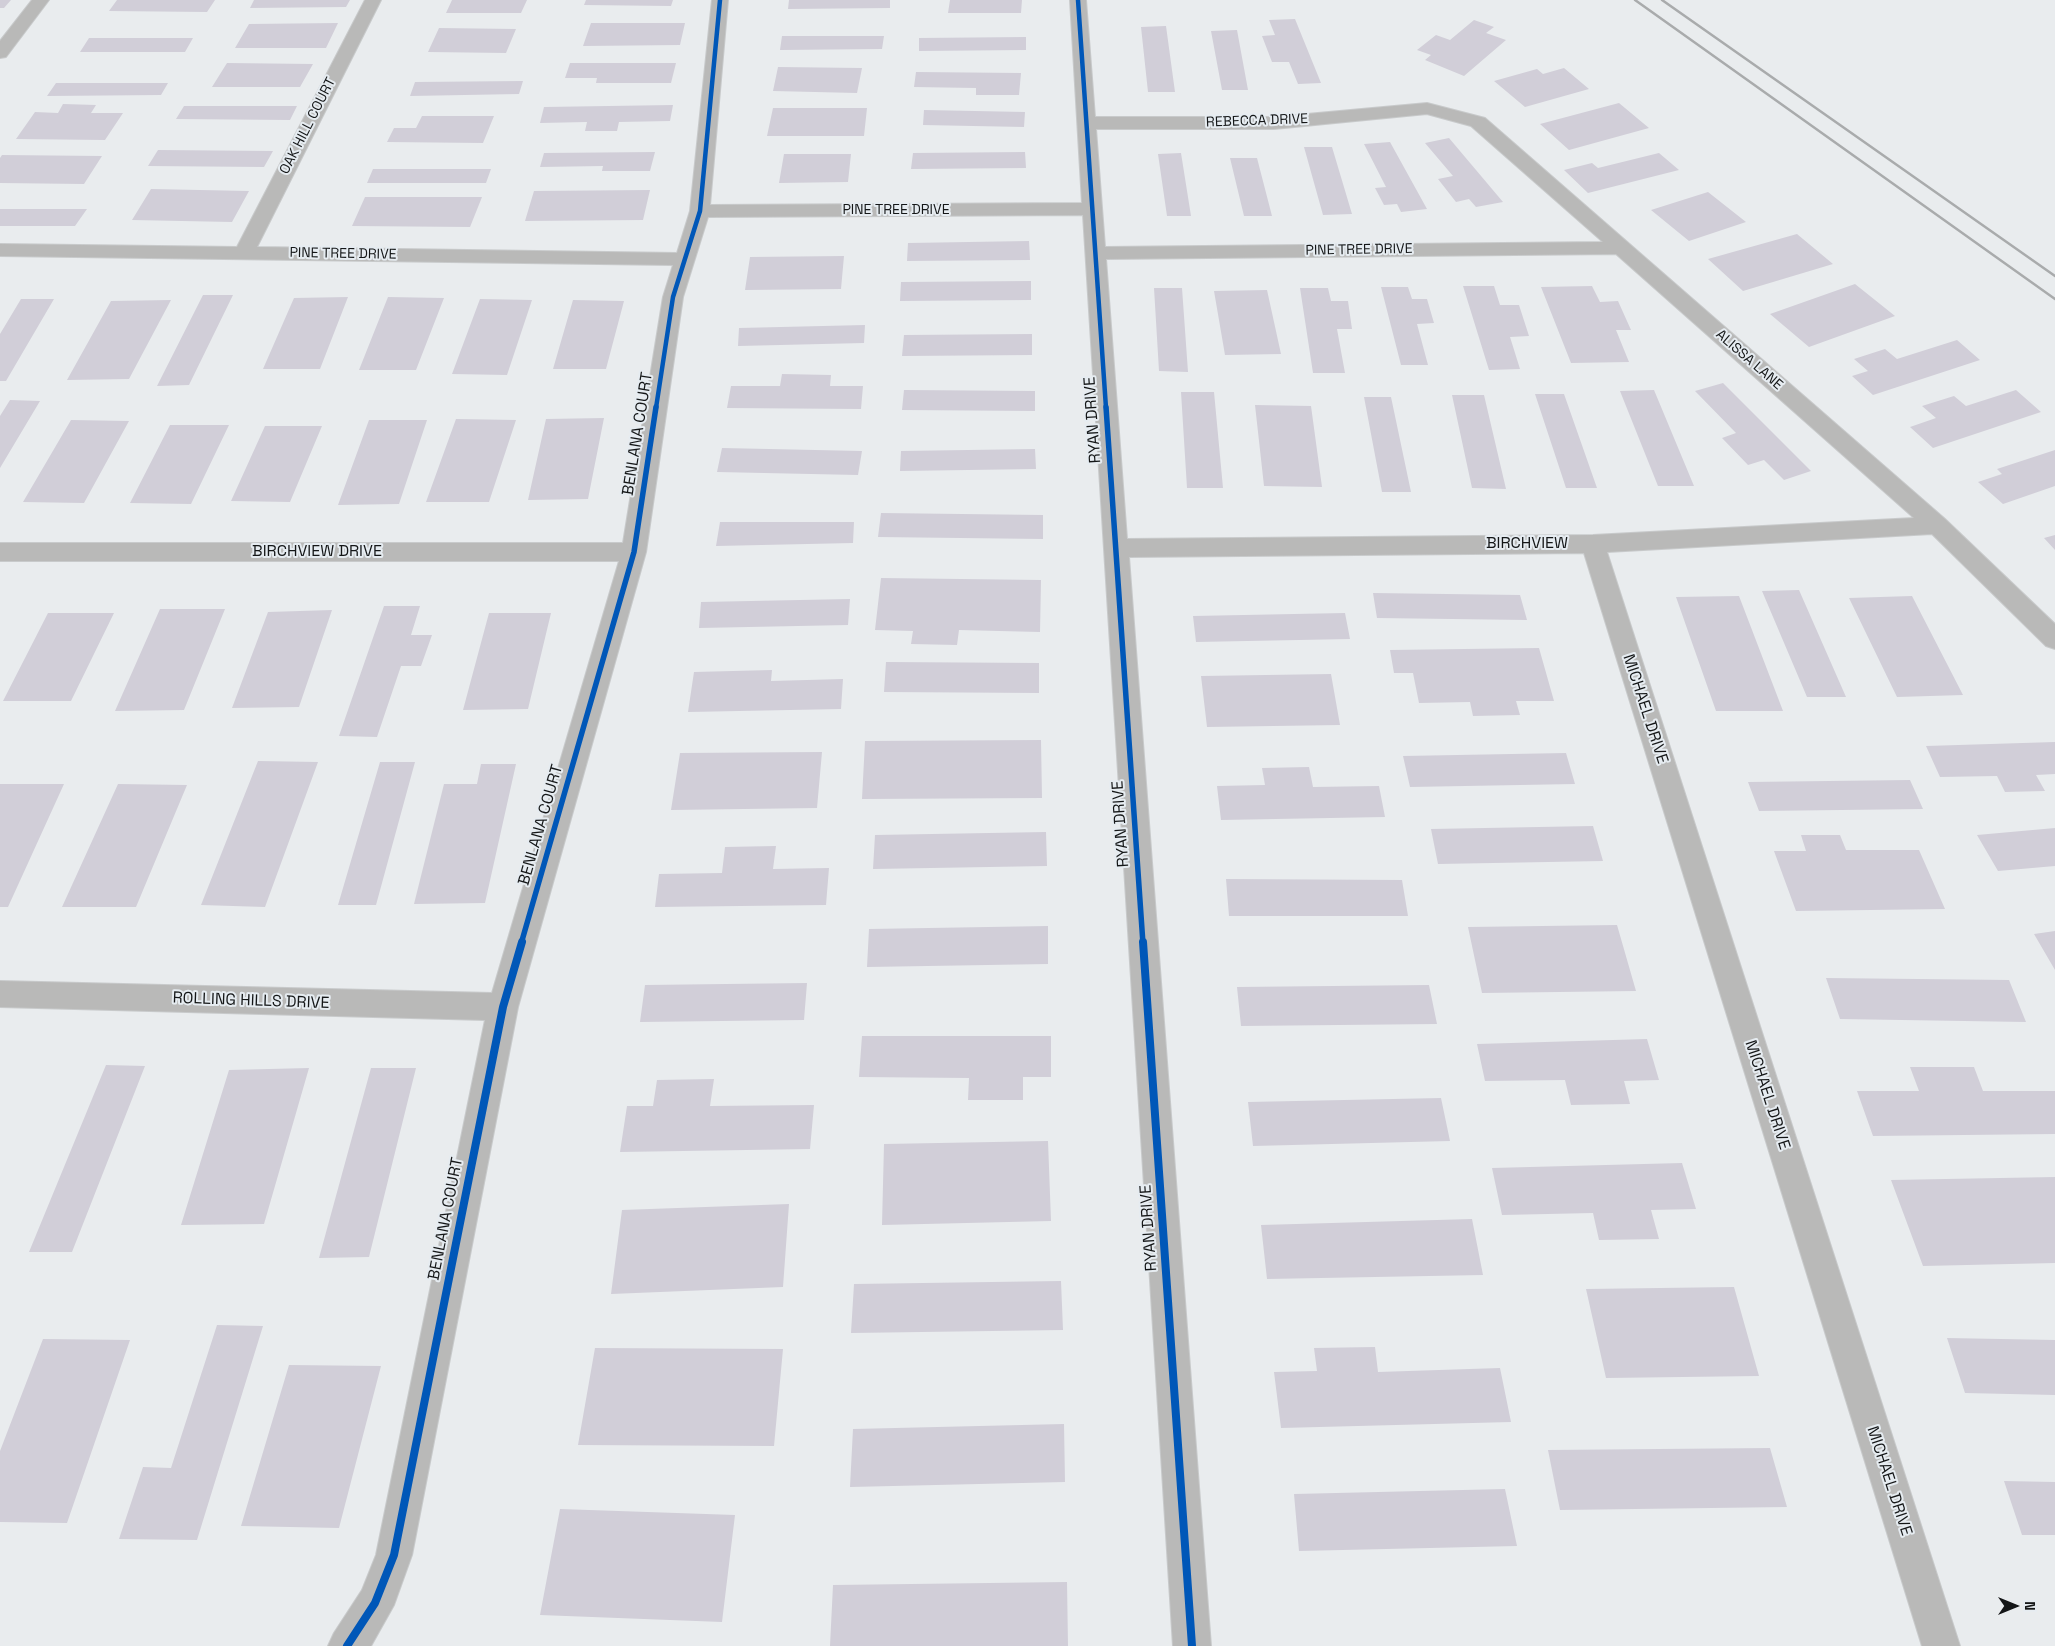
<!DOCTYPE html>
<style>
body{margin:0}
#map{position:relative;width:2055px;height:1646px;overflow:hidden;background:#e9ecee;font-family:"Space Grotesk",sans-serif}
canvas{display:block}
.north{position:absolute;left:1990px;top:1581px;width:50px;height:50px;-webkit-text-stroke:4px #e6ecf1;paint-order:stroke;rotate:90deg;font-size:14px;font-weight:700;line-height:20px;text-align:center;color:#141617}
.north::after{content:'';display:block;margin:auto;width:18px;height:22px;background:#141617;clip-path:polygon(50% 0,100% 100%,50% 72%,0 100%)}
</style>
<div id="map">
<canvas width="2055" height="1646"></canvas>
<div class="north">N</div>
</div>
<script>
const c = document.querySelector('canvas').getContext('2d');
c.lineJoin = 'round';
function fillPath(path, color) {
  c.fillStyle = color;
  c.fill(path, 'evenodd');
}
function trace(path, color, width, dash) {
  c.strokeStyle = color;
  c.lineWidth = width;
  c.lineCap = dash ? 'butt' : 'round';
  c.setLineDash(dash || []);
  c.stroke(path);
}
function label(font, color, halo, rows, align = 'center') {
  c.font = font + ' "Space Grotesk",sans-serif';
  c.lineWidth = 4;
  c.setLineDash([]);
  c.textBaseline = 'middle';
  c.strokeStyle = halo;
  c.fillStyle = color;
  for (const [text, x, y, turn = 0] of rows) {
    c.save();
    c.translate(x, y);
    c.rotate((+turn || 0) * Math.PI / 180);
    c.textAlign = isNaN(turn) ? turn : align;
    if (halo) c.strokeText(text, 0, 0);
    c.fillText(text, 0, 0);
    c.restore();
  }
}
const building = new Path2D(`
 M0,0H11L4,8H0Z
 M117,0H215L207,12L109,11Z
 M254,0H350L346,7L250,8Z
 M452,0H527L521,13H446Z
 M586,0H673L671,6L584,5Z
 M789,0H890V8L788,9Z
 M950,0H1022L1021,13H948Z
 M1295,19L1321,83L1298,84L1289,62H1272L1262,36L1275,35L1269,20Z
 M1474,20L1494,27L1486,33L1506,40L1464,76L1425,60L1431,55L1417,50L1436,35L1450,40Z
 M338,23L326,48H235L249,24Z
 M591,23H685L680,45L583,46Z
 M1166,26L1175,92H1148L1141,27Z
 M439,28L516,29L506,53L428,52Z
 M1237,30L1248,90H1222L1211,31Z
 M782,36H884L882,49L780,50Z
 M1026,37V50L919,51V38Z
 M89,38H193L185,52H80Z
 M227,63L313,64L300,87H212Z
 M570,63H676L671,83H596L597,78H565Z
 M778,67L862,68L857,93L773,91Z
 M1564,68L1589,89L1525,107L1494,81L1537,69L1543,74Z
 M916,72L1021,73L1019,95H976V88L914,87Z
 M523,81L519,94L410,96L415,82Z
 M56,83H168L161,95L47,96Z
 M1619,103L1649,128L1569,150L1540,124Z
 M63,104L96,105L91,113H123L105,140L16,139L35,112L58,113Z
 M673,105L670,121L619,122L617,131H585L587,122L540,123L544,107Z
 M184,106H297L290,120L176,119Z
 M773,108H867L864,136H767Z
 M924,110L1025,112L1024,127L923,125Z
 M422,116H494L483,143L387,142L394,128H416Z
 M1449,138L1503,202L1476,207L1469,199L1456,202L1438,179L1453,176L1425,143Z
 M1390,142L1427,209L1401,212L1397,204L1384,205L1375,188L1386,187L1364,144Z
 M1304,147H1332L1352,214L1323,215Z
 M158,150L273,151L264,167L148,166Z
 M655,152L650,171H602L603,166L540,167L544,153Z
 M1025,152L1026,168L911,169L913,153Z
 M1181,153L1191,216H1167L1158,154Z
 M1659,153L1679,170L1588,193L1564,170L1592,163L1598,168Z
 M784,154H851L848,182L779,183Z
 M2,155L102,156L84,184L0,183V158Z
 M1230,158H1257L1272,216H1244Z
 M373,169H491L486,183H367Z
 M151,189L249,191L232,222L132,220Z
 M650,190L643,220L525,221L534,191Z
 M1708,192L1746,222L1689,241L1651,210Z
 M365,197H482L470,227L352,226Z
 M0,209H87L75,226H0Z
 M1797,234L1833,264L1743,291L1708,259Z
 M1029,241L1030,260L907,261L908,243Z
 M844,256L841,289L745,290L750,257Z
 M1031,281V300L900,301L901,282Z
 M1855,284L1895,316L1809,347L1770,314Z
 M1463,286H1494L1500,305H1519L1529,336L1510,337L1520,369L1489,370Z
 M1592,286L1600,302L1618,301L1631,330H1616L1629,362L1571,363L1541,287Z
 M1381,287H1408L1412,299H1427L1434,323L1417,324L1428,365H1401Z
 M1154,288H1182L1188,372L1159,371Z
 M1300,288H1328L1331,301H1348L1352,329H1337L1345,373H1313Z
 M1267,290L1281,354L1225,355L1214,291Z
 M203,295H233L189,385L157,386Z
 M348,297L320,369H263L294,298Z
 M388,297L444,298L416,370H359Z
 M21,299H54L6,381H0V334Z
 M480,299L532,300L507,375L452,374Z
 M171,300L129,379L67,380L111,301Z
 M573,300L624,301L606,369H553Z
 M865,325L864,343L738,346L739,328Z
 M1032,334V355L902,356L904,335Z
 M1957,340L1980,360L1873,395L1852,376L1868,371L1854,359L1885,349L1897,359Z
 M782,374L831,375L830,386H863L861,409L727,408L731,386H780Z
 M1723,383L1811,471L1784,480L1764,460L1748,465L1722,438L1736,433L1695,391Z
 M904,390L1035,391V411L902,410Z
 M1654,390L1694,486H1658L1620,391Z
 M2016,390L2041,412L1933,448L1910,427L1936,418L1922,406L1954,396L1966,406Z
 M1181,392H1214L1223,488H1187Z
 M1535,394H1564L1597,488H1566Z
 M1452,395H1484L1506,489L1472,488Z
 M1364,397H1391L1411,492H1382Z
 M10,400L40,401L0,468V416Z
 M1255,405L1311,406L1322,487L1264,486Z
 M604,418L588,499L528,500L546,419Z
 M456,419L516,420L489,502H426Z
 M71,420L129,421L84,503L23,502Z
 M369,420H427L399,504L338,505Z
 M170,425H229L191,504L130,503Z
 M265,426H322L290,502L231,501Z
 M722,448L862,451L858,475L717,472Z
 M1035,449L1036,469L900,471L901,451Z
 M2055,450V486L2003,504L1978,482L2002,474L1997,469Z
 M881,513L1043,515V539L878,537Z
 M720,522H854L853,543L716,546Z
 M2055,535V550L2044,538Z
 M881,578L1041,580L1040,632L959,630L957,645L911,644L913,631L875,630Z
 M1799,590L1846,697H1807L1762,591Z
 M1373,593L1520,595L1527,620L1377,618Z
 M1739,596L1783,711H1716L1676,597Z
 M1912,596L1963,695L1897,697L1849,598Z
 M850,599L848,625L699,628L701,602Z
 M384,606H420L411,635H432L421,666H401L377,737L339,736Z
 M160,609H225L184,710L115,711Z
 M332,610L299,707L232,708L268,612Z
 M48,613H114L71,701H3Z
 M489,613H551L528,709L463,710Z
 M1345,613L1350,639L1196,642L1193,616Z
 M1539,648L1554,701H1516L1520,715L1473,716L1470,702L1419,703L1413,673H1394L1390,650Z
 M886,662L1039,663V693L884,692Z
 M772,670L771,681L843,679L841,709L688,712L694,672Z
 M1331,674L1340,725L1207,727L1201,676Z
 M1041,740L1042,798L862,799L865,741Z
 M2055,742V774L2036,775L2045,791L2005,792L1997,776L1940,777L1926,746Z
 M822,752L817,808L671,810L680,753Z
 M1566,753L1575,784L1410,787L1403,756Z
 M258,761L318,762L265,907L201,905Z
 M380,762H415L376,905H338Z
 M481,764H516L485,903L414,904L444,784H477Z
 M1309,767L1313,787L1379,786L1385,817L1221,820L1217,786L1265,785L1262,768Z
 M1910,780L1923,809L1759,811L1748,782Z
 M0,784H64L8,907H0Z
 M118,784L187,785L136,907H62Z
 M1593,826L1603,861L1438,864L1431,829Z
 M2055,828V866L1998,871L1977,835Z
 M1046,832L1047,866L873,869L875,835Z
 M1801,835H1840L1846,850H1919L1945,909L1796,911L1774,851H1806Z
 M776,846L773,869L829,868L826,905L655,907L659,874L722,873L725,847Z
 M1226,879L1402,880L1408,916H1229Z
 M1617,925L1636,991L1482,993L1468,927Z
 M1048,926V964L867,967L869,929Z
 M2055,931V970L2034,934Z
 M1826,978L2009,980L2026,1022L1840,1019Z
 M807,983L804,1020L640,1022L645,985Z
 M1429,985L1437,1024L1241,1026L1237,987Z
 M862,1036H1051V1077H1023V1100H968L969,1078L859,1077Z
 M1647,1039L1659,1080L1624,1081L1630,1104L1571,1105L1565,1080L1485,1081L1477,1044Z
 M106,1065L145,1066L72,1252H29Z
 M1910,1067H1974L1983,1091H2055V1134L1873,1136L1857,1091H1919Z
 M309,1068L264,1224L181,1225L229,1070Z
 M371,1068H416L369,1257L319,1258Z
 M714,1079L710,1106L814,1105L810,1149L620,1152L627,1106H653L657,1080Z
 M1441,1098L1450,1141L1253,1146L1248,1102Z
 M1048,1141L1051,1221L882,1225L884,1144Z
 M1682,1163L1696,1209L1651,1210L1659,1239L1599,1240L1593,1213L1502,1215L1492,1168Z
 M2055,1177V1263L1923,1266L1891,1180Z
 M789,1204L783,1287L611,1294L622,1210Z
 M1472,1219L1483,1275L1267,1279L1261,1225Z
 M1061,1281L1063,1330L851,1333L854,1284Z
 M1734,1287L1759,1376L1606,1378L1586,1289Z
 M217,1325L263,1326L197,1540L119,1539L143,1467L171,1468Z
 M1947,1338L2055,1340V1395L1965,1393Z
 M43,1339L130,1340L67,1523L0,1522V1451Z
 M1375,1347L1378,1372L1500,1368L1511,1422L1281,1428L1274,1372L1317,1371L1314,1348Z
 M595,1348L783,1349L774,1446L578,1445Z
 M289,1365L381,1366L339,1528L241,1526Z
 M1064,1424L1065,1482L850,1487L853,1429Z
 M1770,1448L1787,1507L1560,1510L1548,1450Z
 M2004,1481L2055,1482V1535H2022Z
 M1505,1489L1517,1546L1299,1551L1294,1494Z
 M560,1509L735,1515L722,1622L540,1615Z
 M1067,1582L1068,1646H830L833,1585Z`);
const minor = new Path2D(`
 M32,0H49L6,57L0,58V41Z
 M365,0H381L257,247L677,253L690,211L712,0H728L710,205L1082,203L1070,0H1086L1095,117H1274L1427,103L1485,118L1945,519L2055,624V649L2046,646L1932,534L1607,552L1960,1646H1922L1584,553L1129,557L1211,1646H1173L1083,215L708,217L683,297L646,552L518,1007L412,1555L394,1605L371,1646H328L334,1633L362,1590L376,1555L485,1020L0,1007V981L492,993L619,561H0V543H623L663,297L673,265L0,256V244L237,247ZM1427,114L1471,126L1603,242L1105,247L1096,129H1274ZM1616,254L1914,518L1593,535L1127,539L1106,259Z`);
const rail = new Path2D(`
 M1635,0L2055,299
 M1662,0L2055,276`);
const cyclewayFar2 = new Path2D(`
 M1078,0L1106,408
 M656,408L673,297L700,211L720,0`);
const cyclewayFar1 = new Path2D(`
 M1106,407L1143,944
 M521,944L634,552L656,407`);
const cycleway = new Path2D(`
 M1143,942L1192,1646
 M347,1646L375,1603L394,1555L503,1007L522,942`);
const farStreetnames = [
 ["REBECCA DRIVE",1257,121,-2],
 ["OAK HILL COURT",308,126,-63],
 ["PINE TREE DRIVE",896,210],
 ["PINE TREE DRIVE",1359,250,-1],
 ["PINE TREE DRIVE",343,254,1],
 ["ALISSA LANE",1749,360,41]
];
const streetNames = [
 ["RYAN DRIVE",1093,420,-94],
 ["BENLANA COURT",638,434,-81],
 ["BIRCHVIEW",1527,544],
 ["BIRCHVIEW DRIVE",317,552],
 ["MICHAEL DRIVE",1645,709,72],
 ["RYAN DRIVE",1121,824,-94],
 ["BENLANA COURT",541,825,-74],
 ["ROLLING HILLS DRIVE",251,1001,2],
 ["MICHAEL DRIVE",1767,1095,72],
 ["BENLANA COURT",446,1219,-79],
 ["RYAN DRIVE",1149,1228,-94],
 ["MICHAEL DRIVE",1889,1481,72]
];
fillPath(building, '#d1ced8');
trace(minor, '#c8cacb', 2);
fillPath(minor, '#b9b9b8');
trace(rail, '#a9abac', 2.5);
trace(cyclewayFar2, '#0057b8', 4.5);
trace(cyclewayFar1, '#0057b8', 5.5);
trace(cycleway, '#0057b8', 8);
label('14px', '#141617', '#e6ecf1', farStreetnames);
label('16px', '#141617', '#e6ecf1', streetNames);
</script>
